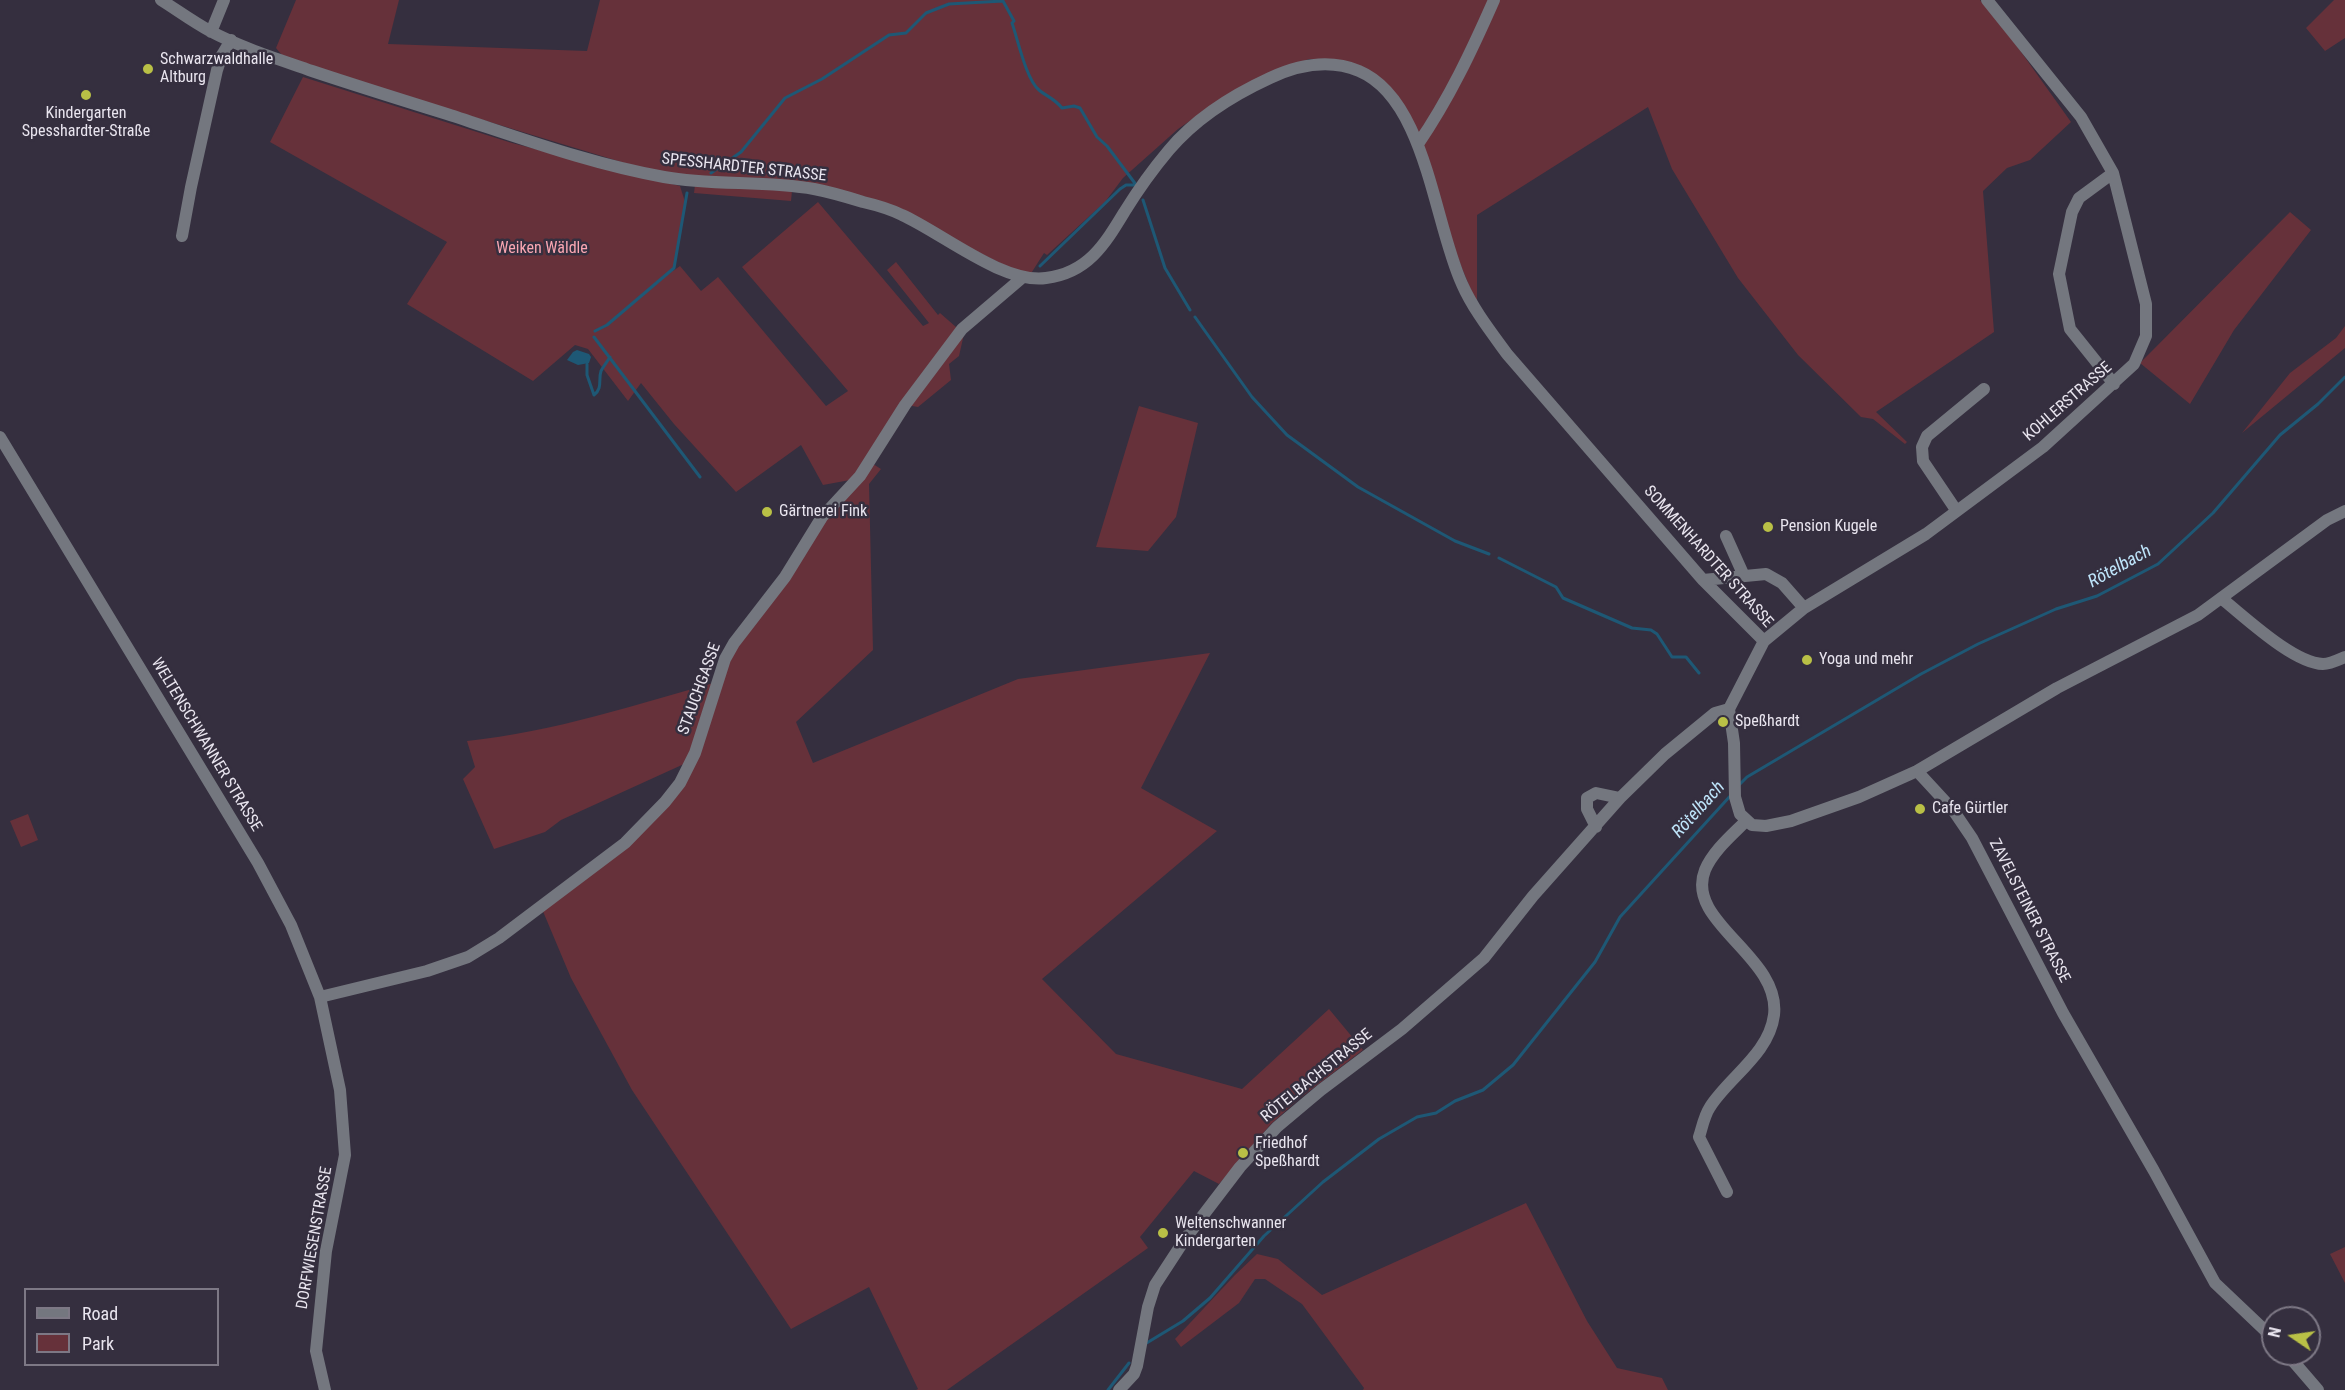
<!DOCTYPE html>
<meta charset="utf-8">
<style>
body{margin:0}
#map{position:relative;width:2345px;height:1390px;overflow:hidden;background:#352f3f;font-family:"Roboto Condensed",sans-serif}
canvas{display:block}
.legend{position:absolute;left:24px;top:1288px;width:195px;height:78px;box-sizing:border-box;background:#352f3f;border:2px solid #7d7885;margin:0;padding:8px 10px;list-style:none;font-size:18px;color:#e9e5ef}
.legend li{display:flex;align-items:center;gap:12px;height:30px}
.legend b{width:30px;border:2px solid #7d7885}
.north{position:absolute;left:2261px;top:1306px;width:60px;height:60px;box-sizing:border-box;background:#352f3f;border:2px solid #7d7885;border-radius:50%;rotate:283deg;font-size:16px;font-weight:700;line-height:24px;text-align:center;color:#e9e5ef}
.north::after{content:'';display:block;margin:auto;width:21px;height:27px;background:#b9c046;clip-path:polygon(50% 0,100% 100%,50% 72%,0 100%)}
</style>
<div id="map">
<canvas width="2345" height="1390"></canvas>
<ul class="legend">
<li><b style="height:8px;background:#74777f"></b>Road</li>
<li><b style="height:16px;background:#66313a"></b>Park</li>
</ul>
<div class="north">N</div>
</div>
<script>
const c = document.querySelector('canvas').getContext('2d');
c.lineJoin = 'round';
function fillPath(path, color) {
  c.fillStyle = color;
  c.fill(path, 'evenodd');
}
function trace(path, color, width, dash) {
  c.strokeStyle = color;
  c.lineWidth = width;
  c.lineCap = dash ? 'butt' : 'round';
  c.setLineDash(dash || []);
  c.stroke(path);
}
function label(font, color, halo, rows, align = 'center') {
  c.font = font + ' "Roboto Condensed",sans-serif';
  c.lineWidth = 5;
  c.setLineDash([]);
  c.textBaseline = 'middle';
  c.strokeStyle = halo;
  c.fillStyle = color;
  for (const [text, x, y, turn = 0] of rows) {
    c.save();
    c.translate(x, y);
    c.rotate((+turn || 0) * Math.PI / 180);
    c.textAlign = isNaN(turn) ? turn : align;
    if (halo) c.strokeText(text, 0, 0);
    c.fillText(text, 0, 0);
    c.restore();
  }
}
const green = new Path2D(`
 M296,0H399L388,44L587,51L600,0H1980L2014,42L2071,122L2030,160L2007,168L1983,191L1994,332L1876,412L1907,442L1905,444L1873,419L1861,417L1798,355L1738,278L1672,169L1648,107L1477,215V305L1390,91L1332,60L1309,59L1267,74L1228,95L1178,129L1123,178L1105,202L1047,255L1044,253L1030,275L1014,270L878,202L685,177L641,168L286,60L276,48Z
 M2334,0H2345V38L2325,51L2306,28Z
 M303,77L512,143L680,186L686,205L673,271L680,266L701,291L718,277L826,406L848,391L742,267L818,202L923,326L929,323L887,270L896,262L938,315L940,313L964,334L959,356L949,364L951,380L918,407L901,404L865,459L881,469L869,484L873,650L796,722L813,763L1018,679L1210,653L1141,788L1217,831L1042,979L1116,1054L1242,1089L1329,1009L1363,1050L1299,1099L1271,1124L1219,1184L1194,1171L1140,1237L1148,1248L947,1390H916L918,1389L869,1287L791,1329L632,1090L571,978L542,909L626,845L695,759L561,820L545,832L494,849L463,779L475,767L467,741C554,732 637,704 721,681L737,645L850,480L823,485L801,445L736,492L674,424L641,383L628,401L588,349L575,345L533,381L407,304L447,242L270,142Z
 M695,185L792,191L791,201L694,193Z
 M2290,212L2311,230L2234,330L2190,404L2140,363Z
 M2345,326V348L2242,433L2290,373L2336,338Z
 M1139,406L1198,423L1176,517L1148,551L1096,547Z
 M28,814L38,840L21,847L10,821Z
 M1526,1203L1587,1321L1617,1368L1662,1378L1668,1390H1363L1364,1388L1302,1304L1265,1279H1255L1239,1303L1181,1347L1175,1339L1235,1275L1257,1254L1278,1259L1322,1295Z
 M2345,1247V1283L2330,1254Z`);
const water = new Path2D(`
 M577,350L589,354L591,357L589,363L578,365L567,360L573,352Z`);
const stream = new Path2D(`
 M711,173L741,152L785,98L822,79L889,35L906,33L926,13L949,4L1003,1L1014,21L1012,23C1018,40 1026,79 1039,90C1046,96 1055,99 1062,108L1074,106L1080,108L1097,137L1107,146L1137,186
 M1143,200L1165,268L1190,310
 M1040,266L1120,189L1126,185H1137
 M1195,317L1252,397L1287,435L1358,487L1455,541L1489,554
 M595,331L607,325L674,268L687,193
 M594,337L700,477
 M587,364V375L594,395C603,388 598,380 601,371C603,367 607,362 610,357
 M1499,558L1556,587L1563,598L1632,628L1651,630L1657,634L1672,657H1686L1699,673
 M1738,786L1747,777L1921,674L1978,644L2056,609L2097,596L2158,564L2213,513L2280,435L2318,404L2345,377
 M1145,1344L1183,1321L1210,1298L1264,1236L1323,1182L1379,1139L1417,1117L1436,1113L1455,1101L1483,1090L1513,1065L1595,962L1620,917L1732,794
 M1108,1390L1129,1363`);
const minor = new Path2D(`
 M161,0C177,10 193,22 210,31C242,48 278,59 312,71C357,86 402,100 447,114C518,137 590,164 664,177C713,186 765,180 814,189C830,192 847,197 863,202C876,205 890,209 902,215C942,233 1003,284 1046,278C1088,273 1105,244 1125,211C1138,190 1153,169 1169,150C1196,118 1233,95 1270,78C1298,65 1330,59 1359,71C1426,99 1434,224 1462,284C1473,309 1491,332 1507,354L1703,580L1764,641
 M1987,0L2081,117L2113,173L2146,304V336L2134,364L2043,447L1926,534L1804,608L1764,641L1729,709L1734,743L1735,797L1740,814L1752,825L1766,826L1791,821L1859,797L1917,771L2057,688L2198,615L2327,520L2345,511
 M211,32L224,0
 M1418,144C1449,99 1472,50 1494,0
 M2113,173L2079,198L2072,212L2059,274L2070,329L2114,384
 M182,236L191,187L217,70L222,55L231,40
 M0,437L258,863L291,925L320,997L340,1090L345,1155L326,1251L316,1351L325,1390
 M1956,510L1923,461L1922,447L1927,436L1984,389
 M1726,536L1744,576
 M1703,580L1766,574L1782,583L1804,608
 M2221,598C2245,617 2293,663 2323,664C2330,664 2338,660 2345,657
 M1917,771L1953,810L1972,838L2063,1013L2154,1171L2215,1283L2273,1338
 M1596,827L1587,809V798L1596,793L1620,798
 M320,997L427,971L468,957L499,938L625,843L665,802L680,783L695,753L725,659L734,643L785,577L822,517L860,476L905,405L962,329L1023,277
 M1727,1192L1699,1137C1702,1128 1704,1116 1710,1107C1729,1077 1769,1054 1774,1015C1781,956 1684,922 1705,870C1713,851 1731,836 1746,821
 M2287,1354L2318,1390
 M1119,1390L1134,1374L1137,1366L1148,1307L1155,1285L1185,1239L1240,1167L1277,1127L1321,1090L1402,1029L1484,958L1533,896L1620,798L1665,754L1715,713L1729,709`);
const markers = [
 [148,69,6,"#b9c046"],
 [86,95,6,"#b9c046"],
 [767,512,6,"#b9c046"],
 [1768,527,6,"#b9c046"],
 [1807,660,6,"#b9c046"],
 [1723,722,6,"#b9c046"],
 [1920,809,6,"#b9c046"],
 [1243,1153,6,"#b9c046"],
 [1163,1233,6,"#b9c046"]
];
const poiNames = [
 ["Schwarzwaldhalle",160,60],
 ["Altburg",160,78],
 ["Kindergarten",86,114,"center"],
 ["Spesshardter-Straße",86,132,"center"],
 ["Gärtnerei Fink",779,512],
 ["Pension Kugele",1780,527],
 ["Yoga und mehr",1819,660],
 ["Speßhardt",1735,722],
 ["Cafe Gürtler",1932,809],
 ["Friedhof",1255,1144],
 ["Speßhardt",1255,1162],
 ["Weltenschwanner",1175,1224],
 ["Kindergarten",1175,1242]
];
const streetNames = [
 ["SPESSHARDTER STRASSE",744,168,6],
 ["KOHLERSTRASSE",2068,402,-41],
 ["SOMMENHARDTER STRASSE",1708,557,48],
 ["STAUCHGASSE",700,689,-70],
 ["WELTENSCHWANNER STRASSE",206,745,59],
 ["ZAVELSTEINER STRASSE",2029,911,63],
 ["RÖTELBACHSTRASSE",1317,1076,-39],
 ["DORFWIESENSTRASSE",315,1238,-80]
];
const parkNames = [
 ["Weiken Wäldle",542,249]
];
const waterNames = [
 ["Rötelbach",2120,567,-29],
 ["Rötelbach",1699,810,-48]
];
fillPath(green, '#66313a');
fillPath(water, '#1e5875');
trace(stream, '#1e5875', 3);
trace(minor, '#74777f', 12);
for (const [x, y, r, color] of markers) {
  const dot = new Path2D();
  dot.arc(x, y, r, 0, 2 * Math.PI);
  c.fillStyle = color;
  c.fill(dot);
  trace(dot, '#352f3f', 2);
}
label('16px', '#e9e5ef', '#352f3f', poiNames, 'left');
label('16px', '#e9e5ef', '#352f3f', streetNames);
label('16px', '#fba7b3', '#352f3f', parkNames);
label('italic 18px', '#bfe5fb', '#352f3f', waterNames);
</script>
